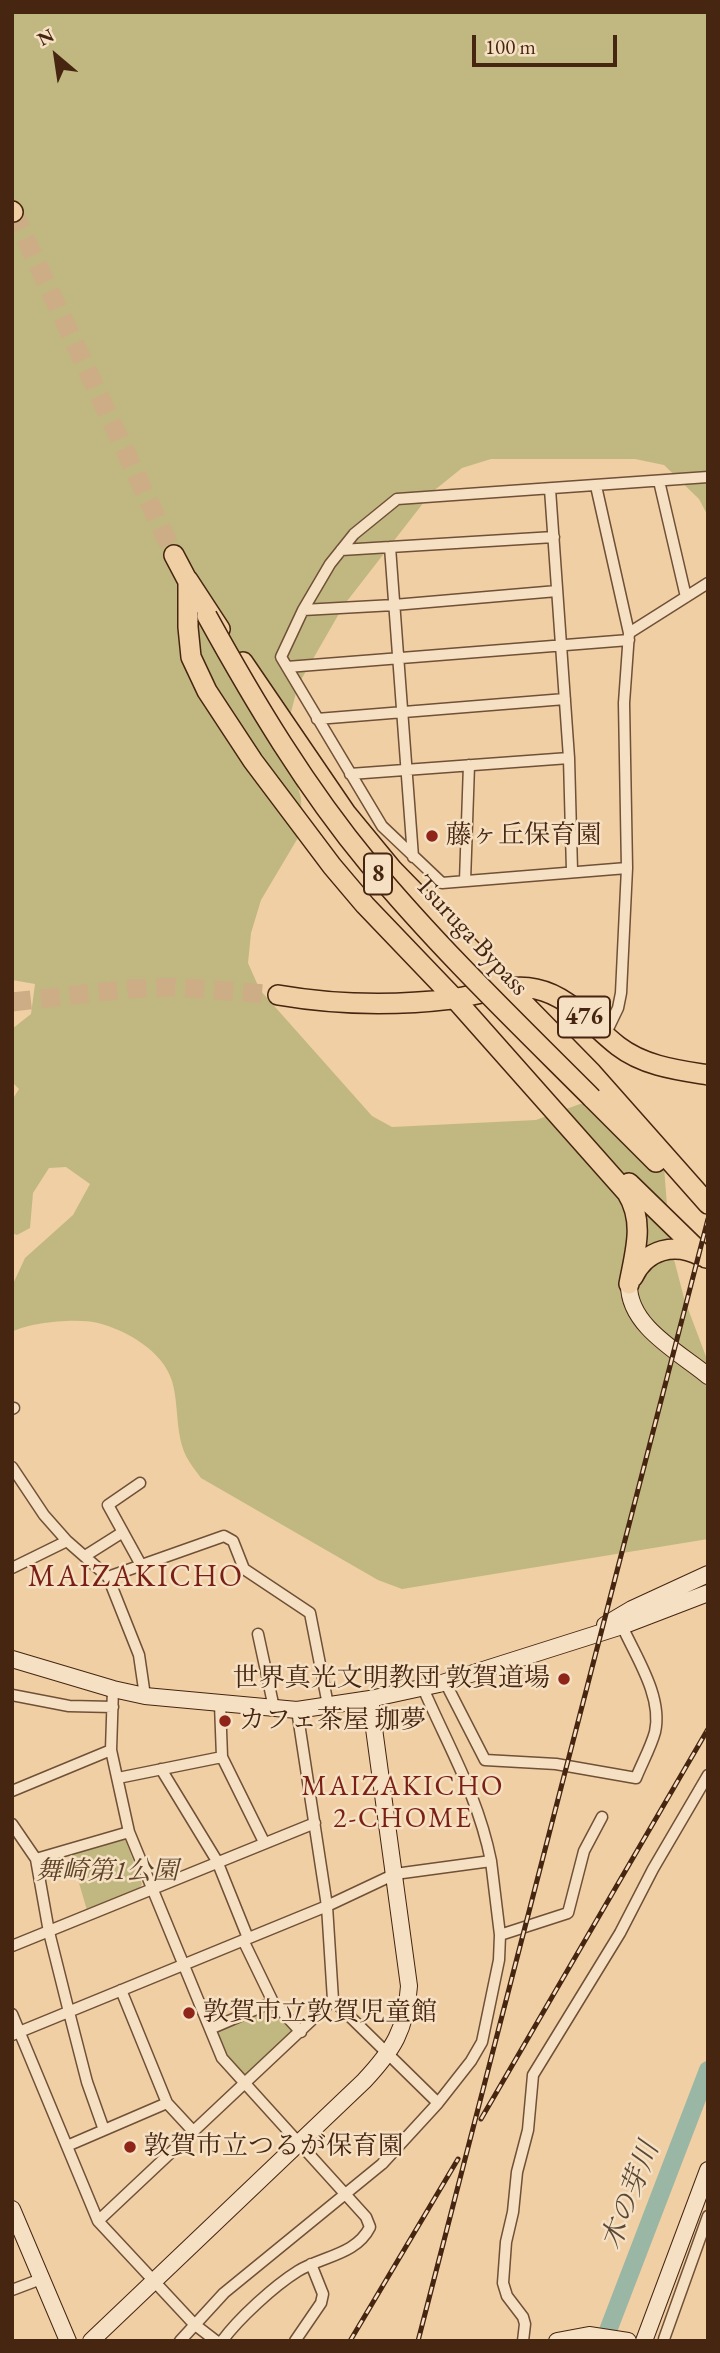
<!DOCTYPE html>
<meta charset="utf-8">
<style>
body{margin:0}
#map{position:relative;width:720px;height:2353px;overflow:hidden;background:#efcfa3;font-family:"EB Garamond",serif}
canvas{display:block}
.frame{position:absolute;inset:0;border:14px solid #462511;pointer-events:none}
.north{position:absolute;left:21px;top:21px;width:70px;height:70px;-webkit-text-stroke:5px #f5e0c3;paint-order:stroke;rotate:331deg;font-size:19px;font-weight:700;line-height:28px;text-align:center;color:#462511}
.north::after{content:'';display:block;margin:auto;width:24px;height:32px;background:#462511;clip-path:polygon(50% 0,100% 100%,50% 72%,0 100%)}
.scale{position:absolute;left:472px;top:35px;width:145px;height:32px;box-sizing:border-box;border:4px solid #462511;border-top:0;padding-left:9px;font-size:21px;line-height:24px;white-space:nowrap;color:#462511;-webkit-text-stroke:5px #f5e0c3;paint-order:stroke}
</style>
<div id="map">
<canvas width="720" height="2353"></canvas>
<div class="frame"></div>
<div class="north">N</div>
<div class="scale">100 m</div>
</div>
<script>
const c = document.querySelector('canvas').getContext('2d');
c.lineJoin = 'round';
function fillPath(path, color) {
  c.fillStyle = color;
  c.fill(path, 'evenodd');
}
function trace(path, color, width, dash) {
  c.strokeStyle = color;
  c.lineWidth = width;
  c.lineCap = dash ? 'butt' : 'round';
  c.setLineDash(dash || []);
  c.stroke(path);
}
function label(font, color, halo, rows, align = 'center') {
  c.font = font + ' "EB Garamond","Noto Serif JP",serif';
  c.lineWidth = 5;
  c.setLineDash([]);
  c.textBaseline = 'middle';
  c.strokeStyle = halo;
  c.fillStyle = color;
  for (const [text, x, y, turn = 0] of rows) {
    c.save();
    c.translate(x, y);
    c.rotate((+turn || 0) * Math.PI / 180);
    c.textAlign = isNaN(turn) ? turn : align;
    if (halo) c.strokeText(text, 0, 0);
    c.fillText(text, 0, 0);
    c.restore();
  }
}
const green = new Path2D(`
 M12,12H708V516L699,499L664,465L635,459H491L462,468L431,493L344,605L298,685L288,724L292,767L301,798L302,831L261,900L251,933L248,963L260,990L372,1116L392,1127L536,1120L580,1104H611L664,1167L670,1244L684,1298L708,1362V1539L402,1589L378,1580L201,1478C196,1471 190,1464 186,1456C175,1433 179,1404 172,1381C163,1351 126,1330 98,1323C78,1318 30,1322 12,1332V1286L25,1258L73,1215L90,1184L66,1167L49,1168L33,1193L30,1228L17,1235L12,1233V1100L19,1089L12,1082V1029L31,1014L35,984L12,980Z
 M122,1837L125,1839L142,1884L139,1889L87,1910L70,1853Z
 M271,2007L294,2030L245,2077L226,2057L216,2033L218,2030Z`);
const river = new Path2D(`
 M604,2341L708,2070`);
const highwayTunnel = new Path2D(`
 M13,212L174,555
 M12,1002L128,989L175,987L278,995`);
const street = new Path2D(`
 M659,481L686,597
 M596,486L629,633L624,703L627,868L621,993L618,1008L605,1035
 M550,489L569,758L572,871
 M390,547L413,857
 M341,550L554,537
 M303,610L394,605L557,591
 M629,633L708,583
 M287,667L629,640
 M317,719L565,699
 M350,774L569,758
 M627,868L442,883L382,826L281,657L303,610L330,564L354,534L397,499L708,477
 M465,881L469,765
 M12,1409L14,1408
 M12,1467L44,1515L67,1541L108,1577L139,1655L145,1696
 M140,1483L108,1505L141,1565
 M85,1556L123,1532
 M12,1568L67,1541
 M108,1577L224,1536L233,1541L244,1569L310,1613L328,1705
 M258,1634L274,1708
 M445,1682L485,1760L556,1764L636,1778C642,1763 651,1747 655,1732C663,1697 636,1657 622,1626
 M423,1688C449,1748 478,1796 491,1861
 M113,1689L111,1750L129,1832L222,2058L366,2217L370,2227C356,2255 323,2256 298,2271C274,2286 239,2318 222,2341
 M12,1695L69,1706L113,1707
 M220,1704L222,1757L264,1842
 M297,1710L327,1906L333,2000L438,2103
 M161,1769L217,1861L248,1938
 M118,1778L222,1757
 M12,1791L111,1750
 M12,1824L36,1859L49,1932L69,2012L87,2082L104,2130
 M36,1859L129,1832
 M500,1935L568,1913L584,1851L602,1817
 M243,1940L273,2002L301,2032
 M12,1946L315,1823
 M121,1990L167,2103L193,2131
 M12,2014L98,2221L194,2324L216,2341
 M210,2029L273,2002
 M12,2035L327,1906L395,1874L491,1861L500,1935L499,1960L482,2042L471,2061L438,2103L382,2164L224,2293L180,2341
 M67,2146L167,2103
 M98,2221L333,2000
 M12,2290L41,2279
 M664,2339L708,2216
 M295,2341L321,2303L323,2294L311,2264
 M523,2341L525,2324L523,2317L507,2296L503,2283L506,2242L513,2212L517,2172L528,2130L533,2075L620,1933L653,1869L708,1775`);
const secondary = new Path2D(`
 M629,1284C628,1326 679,1352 708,1376
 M605,1625L632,1609L708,1574
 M12,1659L113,1689L145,1696L297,1710L370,1699L439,1684L622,1626L708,1593
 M12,2209L68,2341
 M91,2341L364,2081C393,2050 406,2030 409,1986L370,1699
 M557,2341L589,2335L628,2341
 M644,2341L708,2170`);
const highway = new Path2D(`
 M12,211L13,212
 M174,555L193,591
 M188,580V627L191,657L207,691L253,761L332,866L365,905L455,999L627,1193C645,1222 635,1252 629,1284
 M188,580L220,629
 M243,662L346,813L393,870L592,1073L708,1204
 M278,995C336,1005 394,1006 452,999C480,995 509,983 536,989C570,996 592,1026 618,1046C644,1066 677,1070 708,1075
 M592,1098L656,1162
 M629,1183L706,1258
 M633,1277C646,1249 675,1242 701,1256`);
const rail = new Path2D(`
 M481,2119L708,1729
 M350,2341L458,2159
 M418,2341L708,1219`);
const highwayBridge = new Path2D(`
 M207,616C255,703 306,788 369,864C438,947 516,1022 592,1098`);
const markers = [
 [432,836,7,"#8f2418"],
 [564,1679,7,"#8f2418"],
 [225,1721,7,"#8f2418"],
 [189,2013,7,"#8f2418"],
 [130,2147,7,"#8f2418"]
];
const shields = [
 [378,874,28],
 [584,1017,52]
];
const shieldNames = [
 ["8",378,874],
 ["476",584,1017]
];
const poiNames = [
 ["藤ヶ丘保育園",446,836],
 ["世界真光文明教団 敦賀道場",550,1679,"right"],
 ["カフェ茶屋 珈夢",239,1721],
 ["敦賀市立敦賀児童館",203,2013],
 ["敦賀市立つるが保育園",144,2147]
];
const streetNames = [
 ["Tsuruga Bypass",471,936,47]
];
const parkNames = [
 ["舞崎第1公園",107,1872]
];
const neighbourhoodNames = [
 ["MAIZAKICHO",403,1787],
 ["2-CHOME",403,1819]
];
const waterNames = [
 ["木の芽川",631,2196,-69]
];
const quarterNames = [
 ["MAIZAKICHO",136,1578]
];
fillPath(green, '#c0b880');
trace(river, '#9ab6a5', 18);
trace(highwayTunnel, '#cdad86', 19, [19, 10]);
trace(street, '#705036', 13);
trace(secondary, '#462511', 18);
trace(highway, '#462511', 22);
trace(street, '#f5e0c3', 10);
trace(secondary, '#f5e0c3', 16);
trace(highway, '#efcfa3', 19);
trace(rail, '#462511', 5);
trace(rail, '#f5e0c3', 2.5, [8]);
trace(highwayBridge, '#462511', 22, []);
trace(highwayBridge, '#efcfa3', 19);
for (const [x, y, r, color] of markers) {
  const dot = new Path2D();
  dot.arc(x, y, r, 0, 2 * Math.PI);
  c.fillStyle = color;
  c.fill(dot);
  trace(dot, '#f5e0c3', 2.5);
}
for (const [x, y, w] of shields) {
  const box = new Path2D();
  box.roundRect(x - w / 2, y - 20.5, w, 41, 5);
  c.fillStyle = '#f5e0c3';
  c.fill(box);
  trace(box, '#462511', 2);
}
label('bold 24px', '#462511', null, shieldNames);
label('26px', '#462511', '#f5e0c3', poiNames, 'left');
label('26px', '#462511', '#f5e0c3', streetNames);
label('italic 26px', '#5e4227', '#f5e0c3', parkNames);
c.letterSpacing = '2px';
label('28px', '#7a1f14', '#f5e0c3', neighbourhoodNames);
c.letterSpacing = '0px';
label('italic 28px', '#5b4936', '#f5e0c3', waterNames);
c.letterSpacing = '2px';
label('30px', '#7a1f14', '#f5e0c3', quarterNames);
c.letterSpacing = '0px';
</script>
